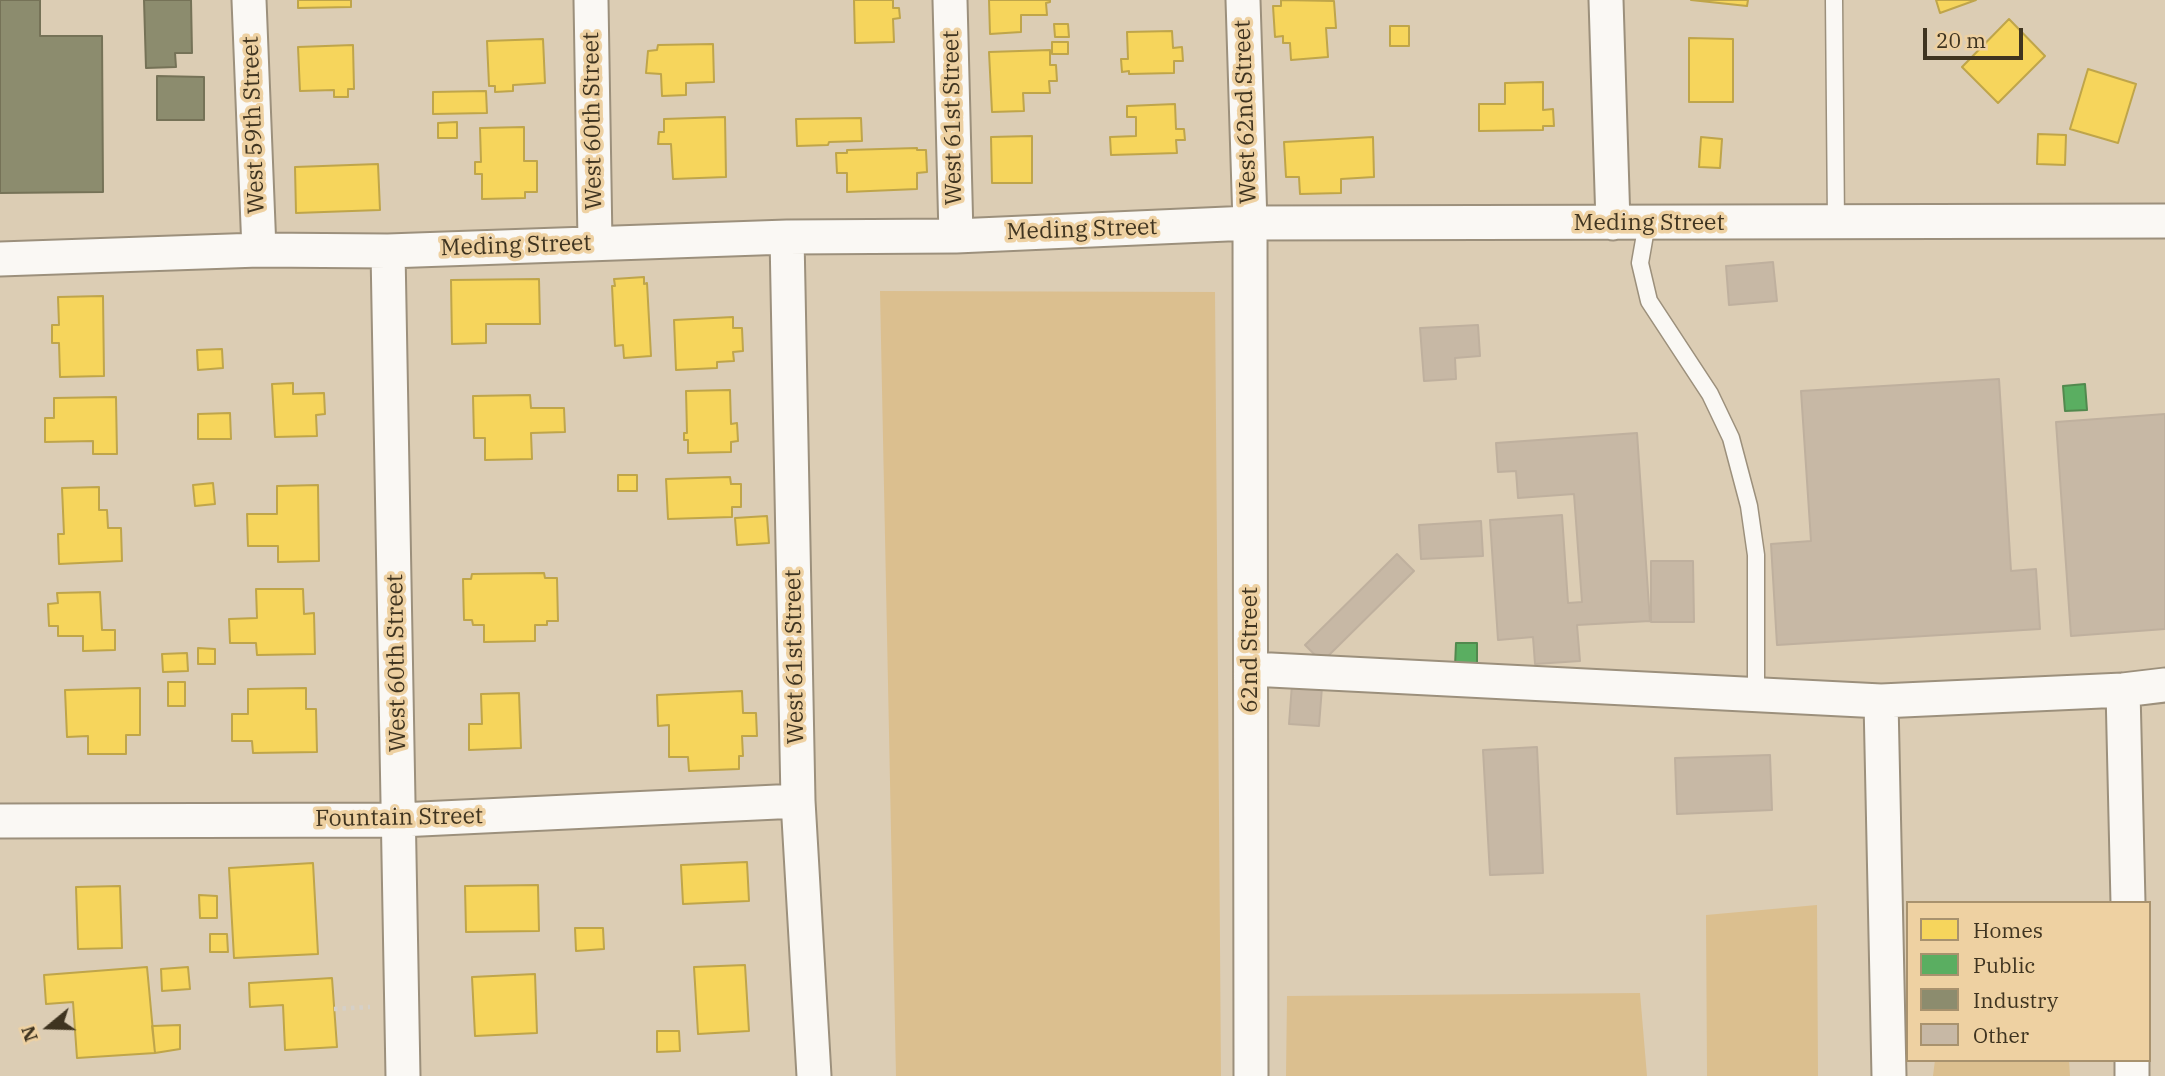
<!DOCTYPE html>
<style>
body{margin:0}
#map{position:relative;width:2165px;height:1076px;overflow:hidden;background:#dccdb4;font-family:"IBM Plex Serif",serif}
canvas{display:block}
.legend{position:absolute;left:1906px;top:901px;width:245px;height:161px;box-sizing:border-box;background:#eed1a2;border:2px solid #a8926e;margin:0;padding:9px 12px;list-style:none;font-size:21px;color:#3f3420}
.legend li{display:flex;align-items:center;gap:14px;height:35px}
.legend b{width:35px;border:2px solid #a8926e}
.north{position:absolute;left:14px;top:992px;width:70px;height:70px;-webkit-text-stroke:5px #eed1a2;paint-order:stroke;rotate:251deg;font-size:19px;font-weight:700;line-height:28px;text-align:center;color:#3f3420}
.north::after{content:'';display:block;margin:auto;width:24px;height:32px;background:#3f3420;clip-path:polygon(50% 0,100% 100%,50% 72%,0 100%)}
.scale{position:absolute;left:1923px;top:28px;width:100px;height:32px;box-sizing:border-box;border:4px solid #3f3420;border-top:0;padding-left:9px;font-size:21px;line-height:24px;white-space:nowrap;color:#3f3420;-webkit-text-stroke:5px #eed1a2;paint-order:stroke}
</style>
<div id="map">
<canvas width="2165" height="1076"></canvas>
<ul class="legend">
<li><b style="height:19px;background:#f6d55c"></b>Homes</li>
<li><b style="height:19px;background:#5aae61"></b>Public</li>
<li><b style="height:19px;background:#8c8c6e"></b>Industry</li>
<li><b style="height:19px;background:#c7b8a5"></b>Other</li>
</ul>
<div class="north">N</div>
<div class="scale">20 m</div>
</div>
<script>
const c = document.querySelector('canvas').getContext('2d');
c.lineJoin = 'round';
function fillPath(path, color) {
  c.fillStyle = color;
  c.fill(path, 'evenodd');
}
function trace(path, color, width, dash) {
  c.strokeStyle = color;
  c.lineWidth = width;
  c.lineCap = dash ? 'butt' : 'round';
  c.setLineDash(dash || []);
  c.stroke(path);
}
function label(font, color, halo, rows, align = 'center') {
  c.font = font + ' "IBM Plex Serif",serif';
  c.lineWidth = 7;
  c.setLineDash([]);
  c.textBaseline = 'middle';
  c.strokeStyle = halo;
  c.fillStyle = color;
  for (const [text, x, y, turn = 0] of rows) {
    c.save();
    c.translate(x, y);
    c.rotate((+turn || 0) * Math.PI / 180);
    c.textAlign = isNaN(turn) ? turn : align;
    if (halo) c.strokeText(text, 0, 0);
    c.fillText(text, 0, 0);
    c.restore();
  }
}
const green = new Path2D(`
 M880,291L1215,292L1221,1076H896Z
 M1817,905L1818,1076H1707L1706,915Z
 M1640,993L1647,1076H1286L1287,996Z
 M1935,1060H2069L2070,1076H1933Z`);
const homes = new Path2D(`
 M298,0H351V7L298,8Z
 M854,0H893V8H899L900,18L893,19L894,42L855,43Z
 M989,0H1050V2L1046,3L1047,15H1021V32L990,34Z
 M1281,0L1334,1L1336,28H1326L1328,57L1291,60L1290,43H1283V36L1275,37L1273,6H1281Z
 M1691,0H1748L1747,6Z
 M1936,0H1976L1940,13Z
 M2009,19L2045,56L1998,103L1962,67Z
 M1054,24H1068L1069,37H1055Z
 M1390,26H1409V46H1390Z
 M1172,31L1173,48L1182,47L1183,61H1174V73L1129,74V71L1122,72L1121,59H1128L1127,32Z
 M1689,38L1733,39V102H1689Z
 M543,39L545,83L513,85V91L495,92V86H489L487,41Z
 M1052,42H1068V54H1052Z
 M713,44L714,82L686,83V95L662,96L661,74L646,73L648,51L657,50L658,45Z
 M353,45L354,89H348V97H334V90L300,91L298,47Z
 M1050,50V65H1056L1057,81H1049L1050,93H1023L1024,111L992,112L989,52Z
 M2088,69L2136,84L2118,143L2070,129Z
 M1543,82V110L1553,109L1554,126H1543V130L1479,131V104H1505V83Z
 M486,91L487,113L433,114V92Z
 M1175,104L1176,129H1184L1185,140H1176L1177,153L1111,155L1110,137L1136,136V117H1127V106Z
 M725,117L726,177L673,179L671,144H658L659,132H664V119Z
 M861,118L862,141L829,142L828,145L797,146L796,119Z
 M457,122V138H438V123Z
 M524,127V161H537V192H525V198L482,199V174H475V162H481L480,128Z
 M2038,134L2066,135L2065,165L2037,164Z
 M1032,136V183H992L991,137Z
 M1373,137L1374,177L1341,179V193L1300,194L1299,177H1286L1284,142Z
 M1701,137L1722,139L1720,168L1699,167Z
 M917,148V150H926L927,172L917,173V189L847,192V173H837L836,153H847V150Z
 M378,164L380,210L296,213L295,167Z
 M644,277V284L647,283L651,356L624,358L623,345L615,346L612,286H615L614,279Z
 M539,279L540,324H486V343L452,344L451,280Z
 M103,296L104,376L60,377L59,343H52V325H59L58,297Z
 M733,317V328H742L743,351L733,352L734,361L717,362V368L676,370L674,320Z
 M222,349L223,368L198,370L197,350Z
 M293,383V394L324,393L325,414L316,415L317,436L275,437L272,384Z
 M730,390L731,424L737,423L738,441L731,442V452L688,453V440H684V433H687L686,391Z
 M530,395L531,408H564L565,432L531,433L532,459L485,460V438H474L473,396Z
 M116,397L117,454H93V441L45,442V418H54V398Z
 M230,413L231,439H198V414Z
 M618,475H637V491H618Z
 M730,477L731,484H741V507H732V517L668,519L666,479Z
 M213,483L215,504L195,506L193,485Z
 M318,485L319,561L278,562V546H248L247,514H277V486Z
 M99,487V510H107L108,528H121L122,561L59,564L58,534H64L62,488Z
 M767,516L769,543L737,545L735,518Z
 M544,573L545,578H557L558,621H547V625H535V641L484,642V625H473L472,620H464L463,579H471L472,574Z
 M256,589H303L304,614L314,613L315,654L257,655L256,643H230L229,619L257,618Z
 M100,592L102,630H115V650L83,651V636H58V626H49L48,604L58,603L57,593Z
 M198,648L215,649V664H198Z
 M187,653L188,671L163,672L162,654Z
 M168,682H185V706H168Z
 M140,688V735H126V754H88V736L67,737L65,690Z
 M306,688V709H316L317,752L253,753L252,741H232V714H248V689Z
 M742,691L743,713H756L757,736H742L743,756H739V769L689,771L688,757H669V725L658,726L657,695Z
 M519,693L521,748L469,750V724H482L481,694Z
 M747,862L749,901L683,904L681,865Z
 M313,863L318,954L234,958L229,868Z
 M538,885L539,931L466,932L465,886Z
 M120,886L122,948L78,949L76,887Z
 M199,895L217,896V918H200Z
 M575,928H603L604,949L576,951Z
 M210,934H227L228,952H210Z
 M745,965L749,1031L698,1034L694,967Z
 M147,967L155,1053L77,1058L73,1002L46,1004L44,975Z
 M188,967L190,989L162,991L161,969Z
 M535,974L537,1033L475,1036L472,977Z
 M332,978L337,1047L285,1050L283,1005L250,1007L249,983Z
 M180,1025V1049L155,1053L152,1026Z
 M657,1031H679L680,1051L657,1052Z`);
const public = new Path2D(`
 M2085,384L2087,410L2065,411L2063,386Z
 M1456,643H1477V666H1455Z`);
const industry = new Path2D(`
 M0,0H40V36H102L103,192L0,193Z
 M144,0H191L192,53H175L176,67L146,68Z
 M157,76L204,77V120H157Z`);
const building = new Path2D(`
 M1773,262L1777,301L1729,305L1726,266Z
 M1478,325L1480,356L1455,358L1456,379L1424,381L1420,328Z
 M1999,379L2011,571L2036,569L2040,629L1777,645L1771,544L1811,541L1801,391Z
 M2165,414V629L2071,636L2056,422Z
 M1637,433L1650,621L1577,625L1580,661L1535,664L1533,637L1498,640L1490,520L1562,515L1568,603L1582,602L1574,494L1518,498L1516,471L1498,472L1496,443Z
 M1481,521L1483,556L1421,559L1419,525Z
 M1397,554L1414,571L1322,662L1305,645Z
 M1651,561H1693L1694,622H1651Z
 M1293,671L1323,674L1319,726L1289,724Z
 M1537,747L1543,873L1490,875L1483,750Z
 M1770,755L1772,810L1677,814L1675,758Z`);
const path = new Path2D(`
 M334,1009L370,1007`);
const service = new Path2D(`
 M1834,0L1836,223
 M1647,223L1640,263L1649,301L1710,394L1731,438L1749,506L1756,555V694`);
const minor = new Path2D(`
 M249,0L259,250
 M591,0L595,242
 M950,0L956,236
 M1243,0L1250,223L1251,1076
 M1606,0L1613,223
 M787,237L798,801L814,1076
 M388,251L403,1076
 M0,259L259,250L388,251L787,237L956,236L1250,223L2165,221
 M1251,669L1881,701L2123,690L2165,685
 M2123,690L2128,903
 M1881,701L1889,1076
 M0,821L400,820L798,801
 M2132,1060V1076`);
const streetNames = [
 ["West 62nd Street",1246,112,-92],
 ["West 61st Street",953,118,-91],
 ["West 60th Street",593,121,-91],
 ["West 59th Street",254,125,-92],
 ["Meding Street",1649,223],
 ["Meding Street",1082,230,-2],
 ["Meding Street",516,246,-2],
 ["62nd Street",1250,650,-90],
 ["West 61st Street",795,657,-91],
 ["West 60th Street",397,663,-91],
 ["Fountain Street",399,818,-1]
];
fillPath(green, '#dbbf8f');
fillPath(homes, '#f6d55c');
trace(homes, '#bfa54a', 2);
fillPath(public, '#5aae61');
trace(public, '#52894e', 2);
fillPath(industry, '#8c8c6e');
trace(industry, '#757257', 2);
fillPath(building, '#c7b8a5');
trace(building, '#bfb09e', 2);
trace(service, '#9c907c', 19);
trace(minor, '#9c907c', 37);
trace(path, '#d5d0c8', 4.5, [3.5, 5]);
trace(service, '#faf8f4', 16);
trace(minor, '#faf8f4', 33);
label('23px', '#3f3420', '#eed1a2', streetNames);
</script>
